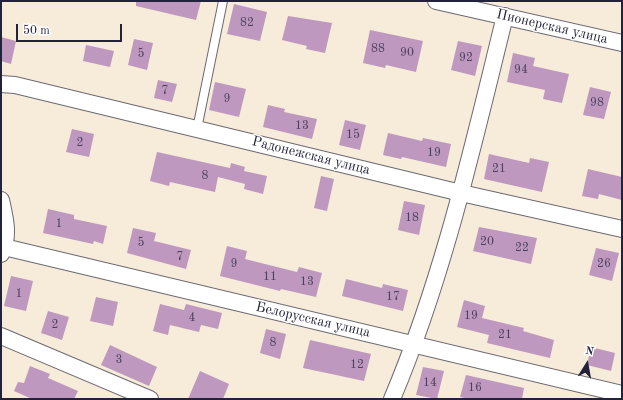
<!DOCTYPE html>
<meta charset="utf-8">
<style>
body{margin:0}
#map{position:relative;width:623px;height:400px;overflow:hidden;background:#f6ecd9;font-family:"Old Standard TT",serif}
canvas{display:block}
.frame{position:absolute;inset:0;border:2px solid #22223b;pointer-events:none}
.north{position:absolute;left:567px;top:344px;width:40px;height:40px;-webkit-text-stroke:3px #fff;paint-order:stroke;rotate:11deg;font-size:11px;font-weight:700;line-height:16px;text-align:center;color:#22223b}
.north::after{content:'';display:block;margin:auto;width:14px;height:18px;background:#22223b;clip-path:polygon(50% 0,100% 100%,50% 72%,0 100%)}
.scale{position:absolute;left:16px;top:24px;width:106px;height:18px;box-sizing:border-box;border:2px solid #22223b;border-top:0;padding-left:5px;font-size:12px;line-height:14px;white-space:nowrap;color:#22223b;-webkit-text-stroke:3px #fff;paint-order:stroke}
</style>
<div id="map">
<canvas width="623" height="400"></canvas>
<div class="frame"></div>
<div class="north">N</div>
<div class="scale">50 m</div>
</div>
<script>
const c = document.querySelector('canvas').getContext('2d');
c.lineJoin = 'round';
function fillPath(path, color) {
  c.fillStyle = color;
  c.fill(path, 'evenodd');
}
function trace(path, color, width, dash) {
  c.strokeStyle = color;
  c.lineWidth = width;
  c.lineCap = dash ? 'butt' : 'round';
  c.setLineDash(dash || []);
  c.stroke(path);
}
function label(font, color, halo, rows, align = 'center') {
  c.font = font + ' "Old Standard TT",serif';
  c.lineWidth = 3;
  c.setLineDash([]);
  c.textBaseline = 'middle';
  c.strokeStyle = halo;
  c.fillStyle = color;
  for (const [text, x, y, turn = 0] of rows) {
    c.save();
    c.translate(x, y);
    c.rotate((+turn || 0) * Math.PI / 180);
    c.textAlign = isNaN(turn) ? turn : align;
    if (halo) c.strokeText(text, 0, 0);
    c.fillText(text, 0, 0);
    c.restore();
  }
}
const building = new Path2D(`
 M136,1H201L196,20L136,6Z
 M234,4L267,12L260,41L227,34Z
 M288,16L332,23L325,53L306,49L307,46L282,40Z
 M370,30L423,41L416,72L386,65L385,68L363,63Z
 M1,37L16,41L11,64L1,61Z
 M134,39L153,43L147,70L128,65Z
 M458,41L482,46L475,76L451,70Z
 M86,45L114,51L110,67L83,61Z
 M513,53L535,58L533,66L569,74L562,103L543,99L545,90L507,82Z
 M158,80L177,84L172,102L154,98Z
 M215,82L246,89L239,117L209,110Z
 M590,87L611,92L604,119L583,115Z
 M268,105L285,109L284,112L317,119L312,139L263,127Z
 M345,120L366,125L360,150L339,145Z
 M72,129L94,134L89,157L66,152Z
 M388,133L422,141L423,138L451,144L446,167L402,157L401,159L383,155Z
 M157,152L230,168L231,163L245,167L244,171L267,176L263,194L244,189L245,184L218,177L215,192L170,182L169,186L150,181Z
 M489,154L529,163L530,158L549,162L542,192L484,179Z
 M588,169L622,177V200L599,194L598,199L582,196Z
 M321,176L334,179L327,211L314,208Z
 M404,201L425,205L419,235L398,230Z
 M48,209L74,215V219L107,226L103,244L94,241L93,244L43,233Z
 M479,227L537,238L531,264L473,251Z
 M133,228L156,233L154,241L191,250L186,269L127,253Z
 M227,246L247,251L245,259L297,272L299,267L322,273L316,297L281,289L280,291L220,276Z
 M596,248L619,253L612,281L589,275Z
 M11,276L33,281L26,311L4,306Z
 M346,279L382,288L383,284L408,290L403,311L342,296Z
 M96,297L118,302L113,326L90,321Z
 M464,300L485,306L482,318L524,328L523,331L554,340L550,358L487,343L489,335L457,327Z
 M160,304L184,310L186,304L222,313L218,329L201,325L199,332L170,325L168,335L153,331Z
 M48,311L69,317L62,340L41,333Z
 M266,329L286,334L280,359L260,353Z
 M310,340L371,354L364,381L303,368Z
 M110,345L157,367L149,386L101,365Z
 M591,347L615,353L611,371L587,365Z
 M30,366L50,374L48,378L78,391L74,399H32L14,391L18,382L24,383Z
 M423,367L444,371L437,399L416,395Z
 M200,371L229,384L223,399H188Z
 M466,375L524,388L522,399H470L460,397Z`);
const lane = new Path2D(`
 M197,129L223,1`);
const street = new Path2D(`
 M436,1L622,43
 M1,84L15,85L461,193L622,229
 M1,200C5,218 10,236 1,254
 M4,247L622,394
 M1,336L150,399
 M392,399C444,276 473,145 505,16`);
const numberNames = [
 ["82",247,23],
 ["88",378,49],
 ["90",407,53],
 ["5",141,54],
 ["92",466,58],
 ["94",521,70],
 ["7",165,91],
 ["9",227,99],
 ["98",597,103],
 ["13",302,126],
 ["15",353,135],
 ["2",80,143],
 ["19",434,153],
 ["21",499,169],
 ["8",205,176],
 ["18",412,218],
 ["1",59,224],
 ["20",487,242],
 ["5",141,243],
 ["22",522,248],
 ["7",180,257],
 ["9",234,264],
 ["26",604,264],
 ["11",270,277],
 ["13",307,282],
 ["1",19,294],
 ["17",393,297],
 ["19",471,316],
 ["4",192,318],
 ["2",55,325],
 ["21",505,335],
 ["8",273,343],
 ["3",119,360],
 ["12",357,365],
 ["14",430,383],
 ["16",475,388]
];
const streetNames = [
 ["Пионерская улица",552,27,13],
 ["Радонежская улица",311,156,14],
 ["Белорусская улица",313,320,13]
];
fillPath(building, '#be98be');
trace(lane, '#6c6972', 10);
trace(street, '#6c6972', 18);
trace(lane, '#fff', 8);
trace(street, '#fff', 16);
label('12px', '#49405c', null, numberNames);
label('14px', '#22223b', '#fff', streetNames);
</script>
